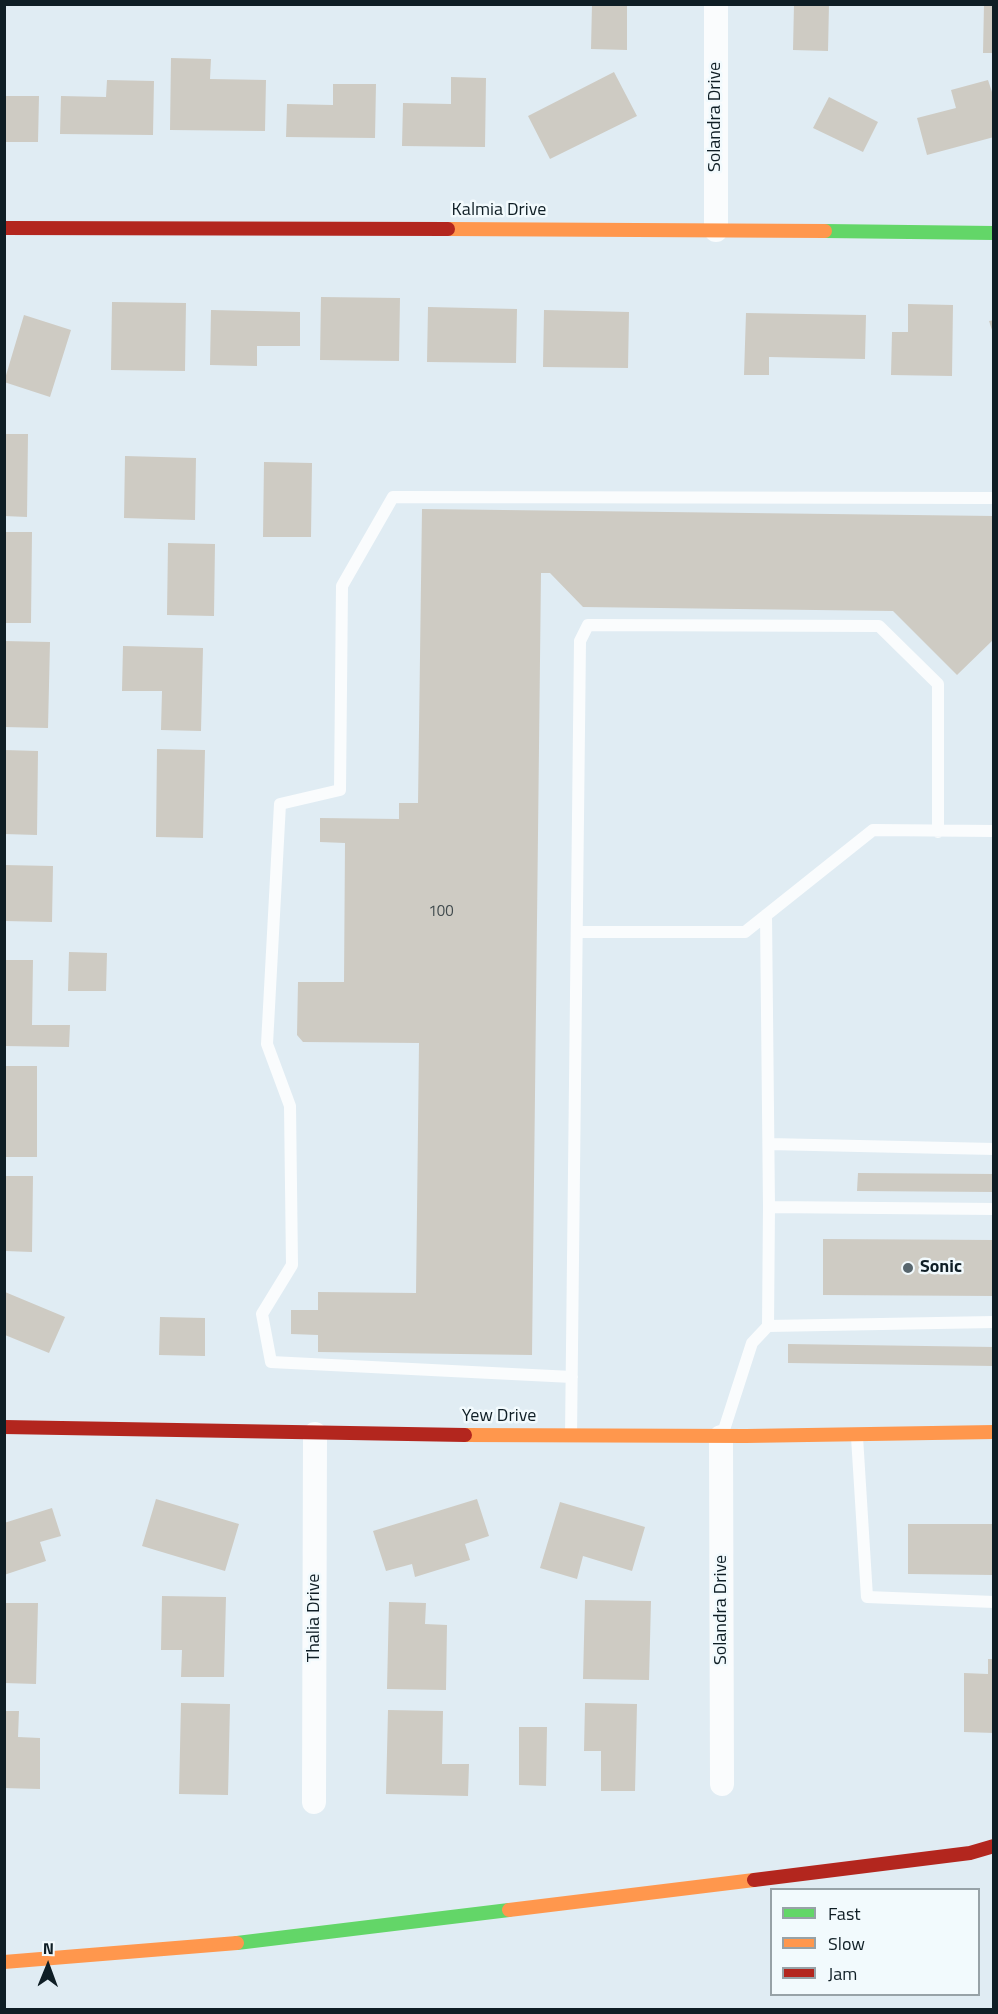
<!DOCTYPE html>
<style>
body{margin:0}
#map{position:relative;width:998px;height:2014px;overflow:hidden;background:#e0ecf3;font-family:"Titillium Web",sans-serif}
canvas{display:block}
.frame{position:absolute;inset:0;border:6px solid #0f1e25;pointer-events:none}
.legend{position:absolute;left:770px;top:1888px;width:210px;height:108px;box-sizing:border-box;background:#f2fafd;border:2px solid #97a2a7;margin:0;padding:8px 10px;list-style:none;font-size:18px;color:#0f1e25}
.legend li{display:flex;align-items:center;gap:12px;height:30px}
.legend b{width:30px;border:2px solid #97a2a7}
.north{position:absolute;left:18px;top:1936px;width:60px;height:60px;-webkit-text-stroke:4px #f2fafd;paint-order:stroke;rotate:1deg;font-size:16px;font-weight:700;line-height:24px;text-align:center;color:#0f1e25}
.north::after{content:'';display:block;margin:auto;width:21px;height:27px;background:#0f1e25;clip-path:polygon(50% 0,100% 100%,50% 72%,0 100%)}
</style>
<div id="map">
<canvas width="998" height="2014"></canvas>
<div class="frame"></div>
<ul class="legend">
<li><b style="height:8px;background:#63d668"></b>Fast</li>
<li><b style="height:8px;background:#ff974d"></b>Slow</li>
<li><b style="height:8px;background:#b3261e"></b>Jam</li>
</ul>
<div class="north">N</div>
</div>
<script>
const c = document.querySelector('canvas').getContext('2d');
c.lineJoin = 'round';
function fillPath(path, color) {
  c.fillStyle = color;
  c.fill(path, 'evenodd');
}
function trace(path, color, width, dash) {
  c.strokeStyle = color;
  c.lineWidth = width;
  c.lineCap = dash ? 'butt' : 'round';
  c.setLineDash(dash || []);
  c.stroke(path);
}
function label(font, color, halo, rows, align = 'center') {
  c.font = font + ' "Titillium Web",sans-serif';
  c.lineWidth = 5;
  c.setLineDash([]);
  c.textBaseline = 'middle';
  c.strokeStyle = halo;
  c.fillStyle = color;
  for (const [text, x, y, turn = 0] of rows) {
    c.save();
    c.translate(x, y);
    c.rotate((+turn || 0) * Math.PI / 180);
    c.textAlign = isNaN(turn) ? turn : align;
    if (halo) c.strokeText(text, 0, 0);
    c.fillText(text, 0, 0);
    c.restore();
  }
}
const building = new Path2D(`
 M592,4H627V50L591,49Z
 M794,4H829L828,51L793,50Z
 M984,4H994V53H983Z
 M171,58L211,59L210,79L266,80L265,131L170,130Z
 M614,72L637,116L550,159L528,116Z
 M451,77L486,78L485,147L402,146L403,103L451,104Z
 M107,80L154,81L153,135L60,134L61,96L106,97Z
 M988,80L994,98V137L927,155L917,118L956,108L951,90Z
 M333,84H376L375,138L286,137L287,104L333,105Z
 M4,96H39L38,142H4Z
 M829,97L878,122L863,152L813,128Z
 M321,297L400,298L399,361L320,360Z
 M112,302L186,303L185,371L111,370Z
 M908,304L953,305L952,376L891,375L892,332H908Z
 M428,307L517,309L516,363L427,362Z
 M211,310L300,312V346H257V366L210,365Z
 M544,310L629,312L628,368L543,367Z
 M746,313L866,315L865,359L769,357V375H744Z
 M24,315L71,330L50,397L4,382Z
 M994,320V333H993L989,321Z
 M4,434H28L27,517L4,516Z
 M125,456L196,458L195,520L124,518Z
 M264,462L312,463L311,537H263Z
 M422,509L994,516V639L957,675L893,611L583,607L550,573H541L532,1355L318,1352V1335L291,1334V1310H318V1292L416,1293L419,1043L303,1042L297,1035L298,982H344L345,843L320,842V818L399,819V803H418Z
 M4,532H32L31,623H4Z
 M168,543L215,544L214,616L167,615Z
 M4,641L50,642L48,728L4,727Z
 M123,646L203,648L201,731L161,730L162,691H122Z
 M157,749L205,750L203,838L156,837Z
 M4,750L38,751L37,835L4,834Z
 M4,865L53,866L52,922L4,921Z
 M69,952L107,953L106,991H68Z
 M4,960H33L32,1025H70L69,1047L4,1046Z
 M4,1066H37V1157H4Z
 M858,1173L994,1174V1192L857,1191Z
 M5,1176H33L32,1252L5,1251Z
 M823,1239L994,1240V1296L823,1295Z
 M5,1292L65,1317L49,1353L5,1335Z
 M160,1317L205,1318V1356L159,1355Z
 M788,1344L994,1347V1366L788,1363Z
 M156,1499L239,1524L225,1571L142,1546Z
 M477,1499L489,1536L465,1544L470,1560L415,1577L412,1564L386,1571L373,1531Z
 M560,1502L645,1527L632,1571L583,1556L577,1579L540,1568Z
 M52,1508L61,1536L40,1542L46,1561L4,1575V1523Z
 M908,1524H994V1575L908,1574Z
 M162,1596L226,1597L224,1677H181L182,1650H161Z
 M585,1600L651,1601L649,1680L583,1679Z
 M389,1602L426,1603L425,1624L447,1625L446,1690L387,1689Z
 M4,1603H38L36,1684L4,1683Z
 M988,1659H994V1733L964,1732V1673L988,1674Z
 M181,1703L230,1704L228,1795L179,1794Z
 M585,1703L637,1704L635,1791H601V1751H584Z
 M388,1710L443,1711L442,1764H469L468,1796L386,1794Z
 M4,1711H19L18,1737L40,1738V1789L4,1788Z
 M519,1727H547L546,1786L519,1785Z`);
const lane = new Path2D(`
 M577,932H745L873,830L994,831
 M769,1144L994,1149
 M769,1207L994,1209
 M768,1326L994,1322
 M572,1377L271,1362L262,1314L292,1265L290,1106L267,1044L280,804L340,790L342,586L393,497L994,498
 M571,1435L580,641L588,625L879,626L938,684V832
 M722,1436L752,1343L768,1326L769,1207L766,915
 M857,1437L867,1597L994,1602`);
const street = new Path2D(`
 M716,230V4
 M721,1437L722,1784
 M314,1802L315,1434`);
const fast = new Path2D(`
 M825,231L994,233
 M237,1943L509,1910`);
const slow = new Path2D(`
 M448,229L825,231
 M465,1435L746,1436L994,1432
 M509,1910L754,1880
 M4,1962L237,1943`);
const jam = new Path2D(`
 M4,228L448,229
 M4,1427L465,1435
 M754,1880L970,1853L994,1846`);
const markers = [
 [908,1268,6,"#58666d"]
];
const numberNames = [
 ["100",441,912]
];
const streetNames = [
 ["Solandra Drive",716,117,-90],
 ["Kalmia Drive",499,211],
 ["Yew Drive",499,1417],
 ["Solandra Drive",722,1610,-90],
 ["Thalia Drive",315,1618,-90]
];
const poiNames = [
 ["Sonic",920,1268]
];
fillPath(building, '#cecbc3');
trace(lane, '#fafcfd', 12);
trace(street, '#fafcfd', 24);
trace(fast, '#63d668', 14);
trace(slow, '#ff974d', 14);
trace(jam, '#b3261e', 14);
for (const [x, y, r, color] of markers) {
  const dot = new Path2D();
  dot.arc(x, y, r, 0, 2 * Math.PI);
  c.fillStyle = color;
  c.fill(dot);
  trace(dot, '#f2fafd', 2);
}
label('15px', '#3f494c', null, numberNames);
label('18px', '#0f1e25', '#f2fafd', streetNames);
label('bold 18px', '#0f1e25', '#f2fafd', poiNames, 'left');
</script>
